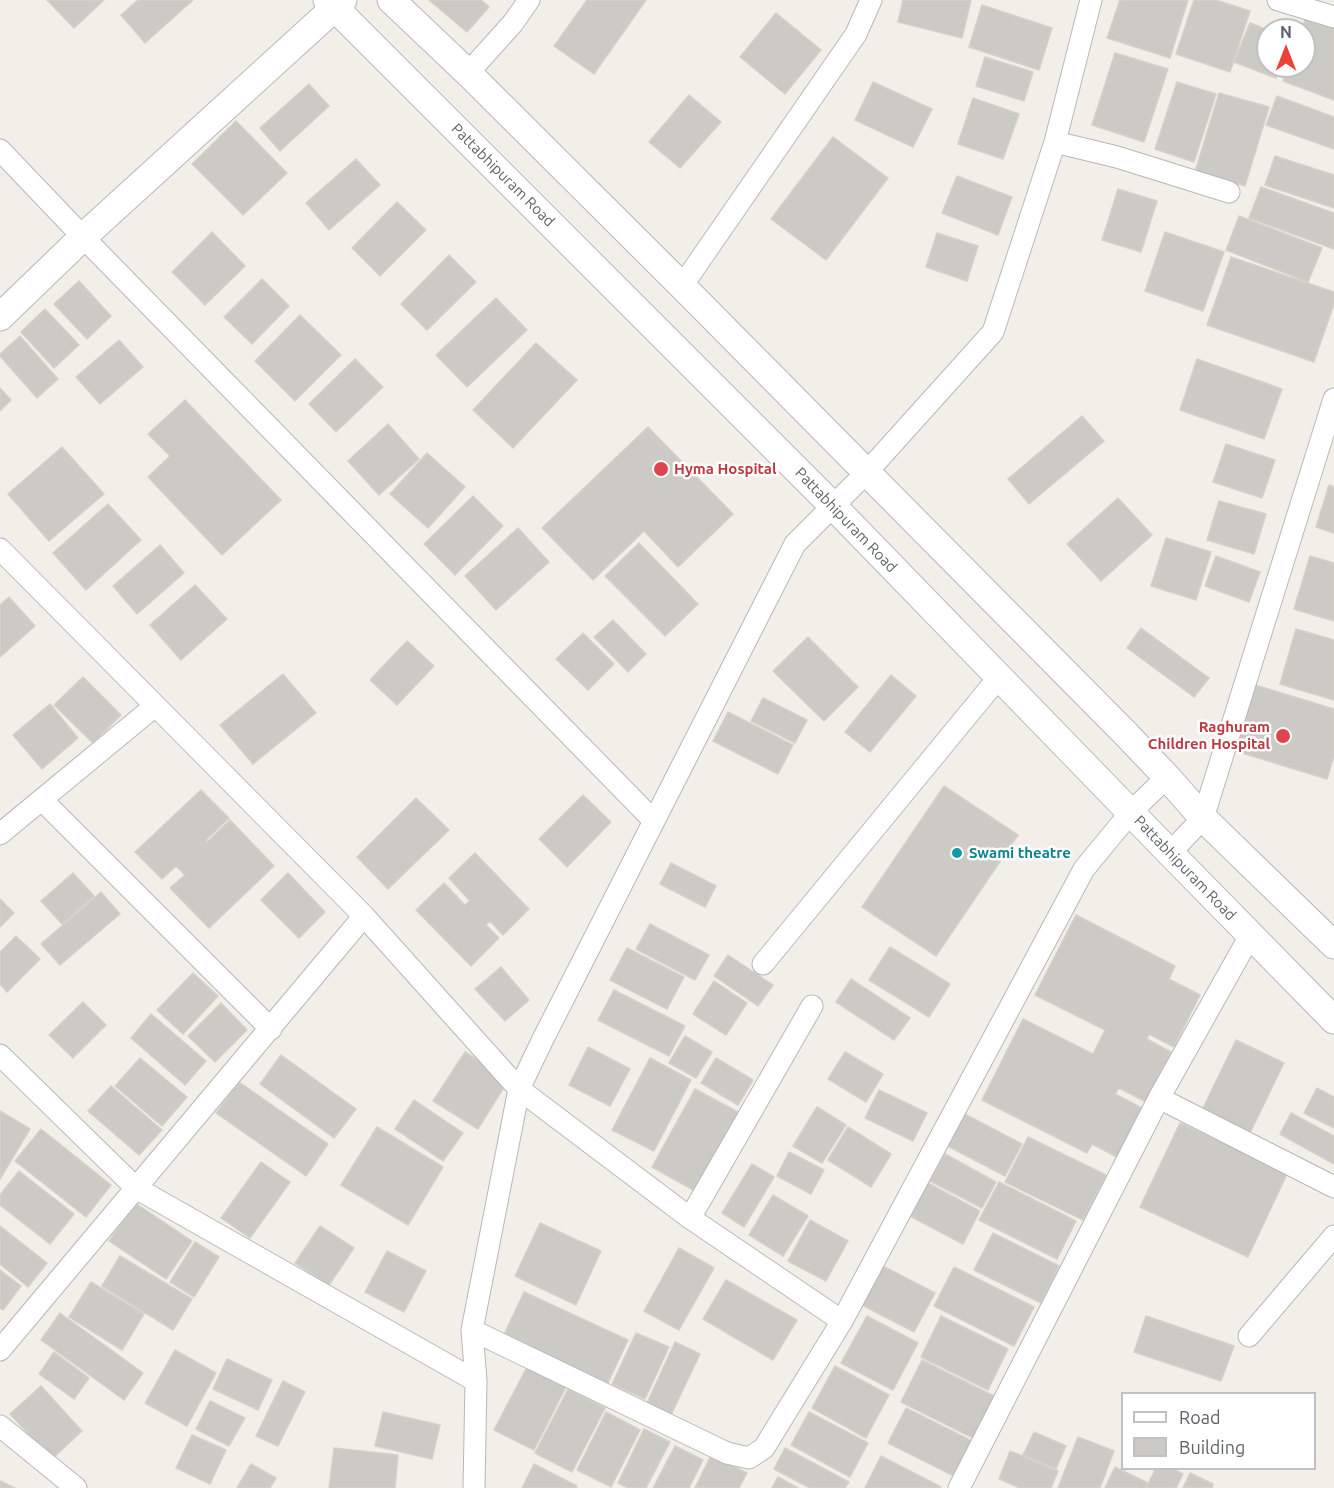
<!DOCTYPE html>
<style>
body{margin:0}
#map{position:relative;width:1334px;height:1488px;overflow:hidden;background:#f1efe8;font-family:Ubuntu,sans-serif}
canvas{display:block}
.legend{position:absolute;left:1121px;top:1392px;width:195px;height:78px;box-sizing:border-box;background:#fff;border:2px solid #bfc1c3;margin:0;padding:8px 10px;list-style:none;font-size:18px;color:#5f6368}
.legend li{display:flex;align-items:center;gap:12px;height:30px}
.legend b{width:30px;border:2px solid #bfc1c3}
.north{position:absolute;left:1256px;top:18px;width:60px;height:60px;box-sizing:border-box;background:#fff;border:2px solid #bfc1c3;border-radius:50%;rotate:0deg;font-size:16px;font-weight:700;line-height:24px;text-align:center;color:#5f6368}
.north::after{content:'';display:block;margin:auto;width:21px;height:27px;background:#ea4335;clip-path:polygon(50% 0,100% 100%,50% 72%,0 100%)}
</style>
<div id="map">
<canvas width="1334" height="1488"></canvas>
<ul class="legend">
<li><b style="height:8px;background:#fff"></b>Road</li>
<li><b style="height:16px;background:#cccac5"></b>Building</li>
</ul>
<div class="north">N</div>
</div>
<script>
const c = document.querySelector('canvas').getContext('2d');
c.lineJoin = 'round';
function fillPath(path, color) {
  c.fillStyle = color;
  c.fill(path, 'evenodd');
}
function trace(path, color, width, dash) {
  c.strokeStyle = color;
  c.lineWidth = width;
  c.lineCap = dash ? 'butt' : 'round';
  c.setLineDash(dash || []);
  c.stroke(path);
}
function label(font, color, halo, rows, align = 'center') {
  c.font = font + ' Ubuntu,sans-serif';
  c.lineWidth = 5;
  c.setLineDash([]);
  c.textBaseline = 'middle';
  c.strokeStyle = halo;
  c.fillStyle = color;
  for (const [text, x, y, turn = 0] of rows) {
    c.save();
    c.translate(x, y);
    c.rotate((+turn || 0) * Math.PI / 180);
    c.textAlign = isNaN(turn) ? turn : align;
    if (halo) c.strokeText(text, 0, 0);
    c.fillText(text, 0, 0);
    c.restore();
  }
}
const building = new Path2D(`
 M47,0H104L74,28Z
 M138,0H193L145,43L121,15Z
 M429,0H481L489,7L467,32Z
 M587,0H646L594,74L554,46Z
 M903,0H971L962,38L898,22Z
 M1120,0H1188L1170,58L1107,38Z
 M1194,0H1216L1250,11L1230,72L1176,54Z
 M982,5L1052,28L1039,70L969,47Z
 M1308,12L1334,21V100L1283,81L1288,66H1304V30H1301Z
 M776,13L821,50L785,94L740,57Z
 M1250,23L1268,30V66H1281L1276,78L1234,62Z
 M1115,53L1168,69L1144,142L1092,125Z
 M985,57L1033,72L1024,101L976,86Z
 M873,82L932,109L913,147L855,120Z
 M1177,82L1216,94L1194,162L1155,149Z
 M309,84L329,106L280,151L260,128Z
 M1219,93L1269,107L1245,186L1195,172Z
 M689,95L721,122L680,168L649,142Z
 M1277,96L1334,117V149L1266,125Z
 M973,98L1019,114L1003,159L958,144Z
 M236,121L287,173L243,215L192,164Z
 M833,137L888,178L826,260L771,219Z
 M1275,156L1334,175V208L1265,185Z
 M356,159L380,185L329,230L306,203Z
 M957,176L1012,197L998,235L942,213Z
 M1261,187L1334,213V249L1249,218Z
 M1118,189L1157,201L1141,252L1102,240Z
 M397,202L426,230L380,276L352,248Z
 M1239,216L1322,248L1308,282L1226,250Z
 M212,232L245,266L205,305L172,272Z
 M1165,232L1224,252L1203,311L1145,291Z
 M937,233L978,246L967,281L926,267Z
 M449,255L476,282L427,330L401,304Z
 M1231,257L1334,292V304L1314,362L1207,325Z
 M262,279L289,306L252,344L224,317Z
 M79,281L111,316L87,339L54,304Z
 M496,298L527,330L467,387L436,355Z
 M45,309L79,345L54,368L21,332Z
 M300,315L341,355L295,401L255,361Z
 M20,336L58,379L37,398L0,356V354Z
 M119,340L143,367L100,404L76,377Z
 M536,343L577,380L513,448L473,410Z
 M355,359L383,387L336,432L309,404Z
 M1197,359L1282,389L1264,439L1180,410Z
 M0,388L11,400L0,411Z
 M185,400L281,500L222,555L148,477L170,456L148,434Z
 M1082,416L1104,441L1029,504L1008,479Z
 M388,424L419,459L379,495L348,461Z
 M648,427L733,514L678,567L644,531L593,580L542,528Z
 M1226,444L1275,460L1262,498L1213,482Z
 M62,447L104,494L49,541L8,494Z
 M427,453L465,487L428,528L390,494Z
 M1329,485L1334,487V533L1316,527Z
 M473,496L503,526L455,575L424,544Z
 M1118,498L1152,535L1101,581L1067,544Z
 M1219,501L1266,514L1254,554L1207,540Z
 M108,504L141,540L86,590L53,553Z
 M518,528L549,562L496,610L465,576Z
 M1166,538L1211,552L1196,600L1151,586Z
 M639,543L698,604L665,636L605,576Z
 M160,545L184,573L137,614L113,586Z
 M1216,556L1260,572L1249,602L1205,586Z
 M1310,556L1334,563V621L1294,609Z
 M195,585L227,619L181,660L150,625Z
 M9,597L35,626L0,657V605Z
 M613,620L646,654L628,672L594,637Z
 M1141,628L1209,678L1194,697L1127,648Z
 M1296,629L1334,640V700L1280,684Z
 M583,633L614,664L588,690L556,659Z
 M808,637L858,687L824,721L773,671Z
 M407,641L434,666L397,705L370,680Z
 M283,674L316,713L253,764L220,725Z
 M891,675L916,696L870,752L845,732Z
 M83,677L121,715L93,743L54,705Z
 M1252,684L1334,709V756L1327,779L1232,750Z
 M763,698L807,720L795,743L751,721Z
 M50,704L78,738L42,769L13,735Z
 M728,712L793,745L778,774L713,741Z
 M944,786L1018,835L936,956L862,907Z
 M201,790L229,818L206,840L207,842L230,820L274,866L209,928L170,888L185,875L176,866L162,879L135,852Z
 M583,795L611,822L567,867L539,839Z
 M416,798L449,830L388,889L357,857Z
 M475,853L529,909L503,935L490,921L486,925L499,938L471,966L416,910L444,883L465,905L470,901L449,878Z
 M671,863L716,886L705,907L660,884Z
 M73,873L94,896L62,924L41,901Z
 M288,873L325,912L299,938L261,900Z
 M101,892L120,914L60,965L41,944Z
 M0,899L14,913L0,927Z
 M1076,915L1175,966L1169,979L1200,995L1174,1047L1149,1034L1147,1039L1171,1052L1146,1102L1119,1088L1115,1094L1142,1108L1117,1157L1092,1144L1087,1153L982,1100L1023,1019L1093,1054L1105,1030L1035,995Z
 M650,924L709,955L695,980L636,949Z
 M16,936L40,959L7,992L0,984V952Z
 M890,947L950,984L929,1017L869,980Z
 M627,948L684,977L667,1009L610,980Z
 M728,955L773,985L758,1006L714,976Z
 M501,967L529,1000L505,1021L475,989Z
 M193,973L218,996L183,1034L157,1010Z
 M851,979L910,1018L894,1040L836,1002Z
 M714,981L747,1003L726,1035L693,1014Z
 M614,990L685,1026L669,1056L598,1020Z
 M83,1002L106,1025L73,1058L49,1035Z
 M221,1003L247,1030L215,1062L188,1036Z
 M151,1014L206,1061L185,1085L131,1038Z
 M685,1036L712,1052L696,1078L669,1063Z
 M1236,1040L1284,1063L1250,1133L1202,1110Z
 M588,1047L630,1069L610,1106L569,1085Z
 M465,1052L509,1079L478,1129L433,1101Z
 M845,1052L883,1074L866,1102L828,1079Z
 M281,1055L356,1109L334,1138L260,1084Z
 M140,1058L187,1097L162,1126L115,1086Z
 M650,1058L691,1080L654,1151L612,1130Z
 M716,1058L753,1080L738,1105L701,1083Z
 M239,1082L328,1144L306,1176L216,1113Z
 M111,1086L162,1130L139,1155L88,1111Z
 M1317,1088L1334,1097V1128L1304,1113Z
 M695,1089L738,1112L695,1191L652,1167Z
 M879,1090L927,1113L913,1141L865,1118Z
 M414,1100L463,1133L443,1161L395,1129Z
 M817,1107L846,1125L822,1163L793,1146Z
 M0,1111L30,1129L0,1179Z
 M959,1111L1022,1144L1005,1176L942,1143Z
 M1291,1113L1334,1136V1164L1280,1134Z
 M1180,1123L1288,1172L1248,1257L1140,1207Z
 M377,1127L443,1167L408,1225L341,1185Z
 M848,1127L891,1154L871,1187L828,1160Z
 M41,1129L111,1185L86,1217L15,1161Z
 M1028,1137L1106,1175L1083,1220L1005,1182Z
 M789,1152L824,1170L811,1194L777,1176Z
 M945,1154L996,1182L982,1208L930,1181Z
 M261,1162L290,1182L250,1238L221,1218Z
 M752,1164L774,1177L744,1227L722,1213Z
 M19,1171L74,1214L50,1244L0,1205V1195Z
 M999,1182L1076,1221L1057,1259L979,1220Z
 M928,1183L980,1211L963,1244L910,1216Z
 M773,1195L808,1216L783,1256L749,1235Z
 M135,1203L192,1241L166,1279L109,1241Z
 M810,1220L848,1241L826,1281L788,1261Z
 M540,1223L601,1251L576,1305L515,1276Z
 M0,1226L47,1263L28,1287L0,1264Z
 M320,1226L354,1248L329,1285L295,1263Z
 M993,1233L1059,1266L1041,1303L974,1270Z
 M195,1242L219,1257L194,1297L170,1282Z
 M679,1248L714,1268L679,1330L644,1311Z
 M387,1251L426,1271L404,1312L365,1292Z
 M120,1256L192,1299L173,1330L102,1286Z
 M883,1266L935,1293L914,1332L862,1305Z
 M954,1267L1034,1307L1014,1346L934,1306Z
 M0,1270L21,1286L3,1310L0,1308Z
 M726,1280L797,1320L773,1360L703,1319Z
 M91,1282L144,1314L122,1350L69,1317Z
 M524,1292L628,1340L606,1387L502,1339Z
 M60,1313L143,1373L124,1400L41,1340Z
 M867,1316L918,1343L893,1390L841,1363Z
 M941,1316L1008,1349L988,1390L921,1357Z
 M1146,1316L1234,1346L1221,1381L1134,1352Z
 M636,1333L669,1347L645,1399L612,1384Z
 M675,1342L700,1354L671,1415L647,1403Z
 M175,1350L216,1373L187,1426L145,1403Z
 M54,1352L89,1378L74,1399L39,1374Z
 M227,1359L272,1380L258,1410L213,1389Z
 M922,1360L1000,1399L979,1441L901,1402Z
 M528,1365L567,1385L534,1450L494,1430Z
 M835,1366L889,1395L866,1438L812,1408Z
 M283,1381L305,1392L278,1446L256,1436Z
 M41,1386L82,1431L52,1459L10,1414Z
 M568,1389L605,1408L572,1472L535,1453Z
 M210,1401L245,1418L229,1446L196,1429Z
 M906,1408L974,1442L956,1477L888,1443Z
 M383,1412L440,1425L432,1459L375,1446Z
 M606,1412L640,1430L611,1487L577,1470Z
 M809,1412L868,1443L850,1477L791,1445Z
 M644,1429L670,1442L646,1488H628L618,1483Z
 M1034,1432L1066,1446L1056,1469L1023,1455Z
 M192,1435L226,1450L210,1484L176,1468Z
 M1078,1437L1114,1451L1100,1488H1058Z
 M675,1446L703,1460L689,1488H653Z
 M334,1448L398,1455L395,1488H329Z
 M785,1448L849,1482L845,1488H810L774,1469Z
 M1010,1451L1058,1471L1051,1488H1020L999,1479Z
 M711,1455L747,1473L739,1488H695Z
 M881,1456L941,1487L940,1488H865Z
 M251,1464L276,1478L270,1488H237Z
 M534,1464L577,1486L576,1488H522Z
 M1115,1467L1148,1483L1145,1488H1105Z
 M1156,1468H1171L1183,1474L1176,1488H1146Z
 M1190,1473L1213,1484L1212,1488H1183Z
 M778,1477L798,1488H772Z
 M0,1481L15,1488H0Z`);
const minor = new Path2D(`
 M1278,0L1334,17
 M468,73L513,23L529,0
 M1055,142L1117,157L1229,192
 M0,150L83,237L654,821
 M682,286L856,34L871,0
 M0,549L364,916L519,1089L690,1218L842,1321
 M42,800L271,1029
 M0,834L155,706
 M1170,853L1203,818L1334,399
 M763,964L999,677
 M0,1055L136,1188L476,1381
 M1159,1098L1334,1187
 M690,1218L812,1006
 M472,1330L727,1453L749,1458L764,1448L842,1321L1084,869L1131,812L1167,777
 M1249,1336L1334,1236
 M0,1350L364,916
 M0,1426L76,1488
 M474,1488L476,1381L472,1330L519,1089L543,1039L795,544L866,473L993,332L1055,142L1091,0
 M959,1488L1159,1098L1251,934`);
const tertiary = new Path2D(`
 M327,0L833,506L1170,853L1334,1020
 M391,0L468,73L682,286L1125,733L1167,777L1203,818L1334,945
 M0,317L83,237L343,0`);
const markers = [
 [661,469,8,"#e0444e"],
 [1283,736,8,"#e0444e"],
 [957,853,6,"#0f9aa8"]
];
const streetNames = [
 ["Pattabhipuram Road",503,175,45],
 ["Pattabhipuram Road",846,520,46],
 ["Pattabhipuram Road",1185,868,46]
];
const healthNames = [
 ["Hyma Hospital",674,469],
 ["Raghuram",1270,727,"right"],
 ["Children Hospital",1270,744,"right"]
];
const cultureNames = [
 ["Swami theatre",969,853]
];
fillPath(building, '#cccac5');
trace(building, '#d6d1c6', 1.5);
trace(minor, '#b5b8bc', 23);
trace(tertiary, '#b5b8bc', 29);
trace(minor, '#fff', 21);
trace(tertiary, '#fff', 27);
for (const [x, y, r, color] of markers) {
  const dot = new Path2D();
  dot.arc(x, y, r, 0, 2 * Math.PI);
  c.fillStyle = color;
  c.fill(dot);
  trace(dot, '#fff', 2);
}
label('15px', '#5f6368', '#fff', streetNames);
label('bold 15px', '#be3a42', '#fff', healthNames, 'left');
label('bold 15px', '#0d838f', '#fff', cultureNames, 'left');
</script>
